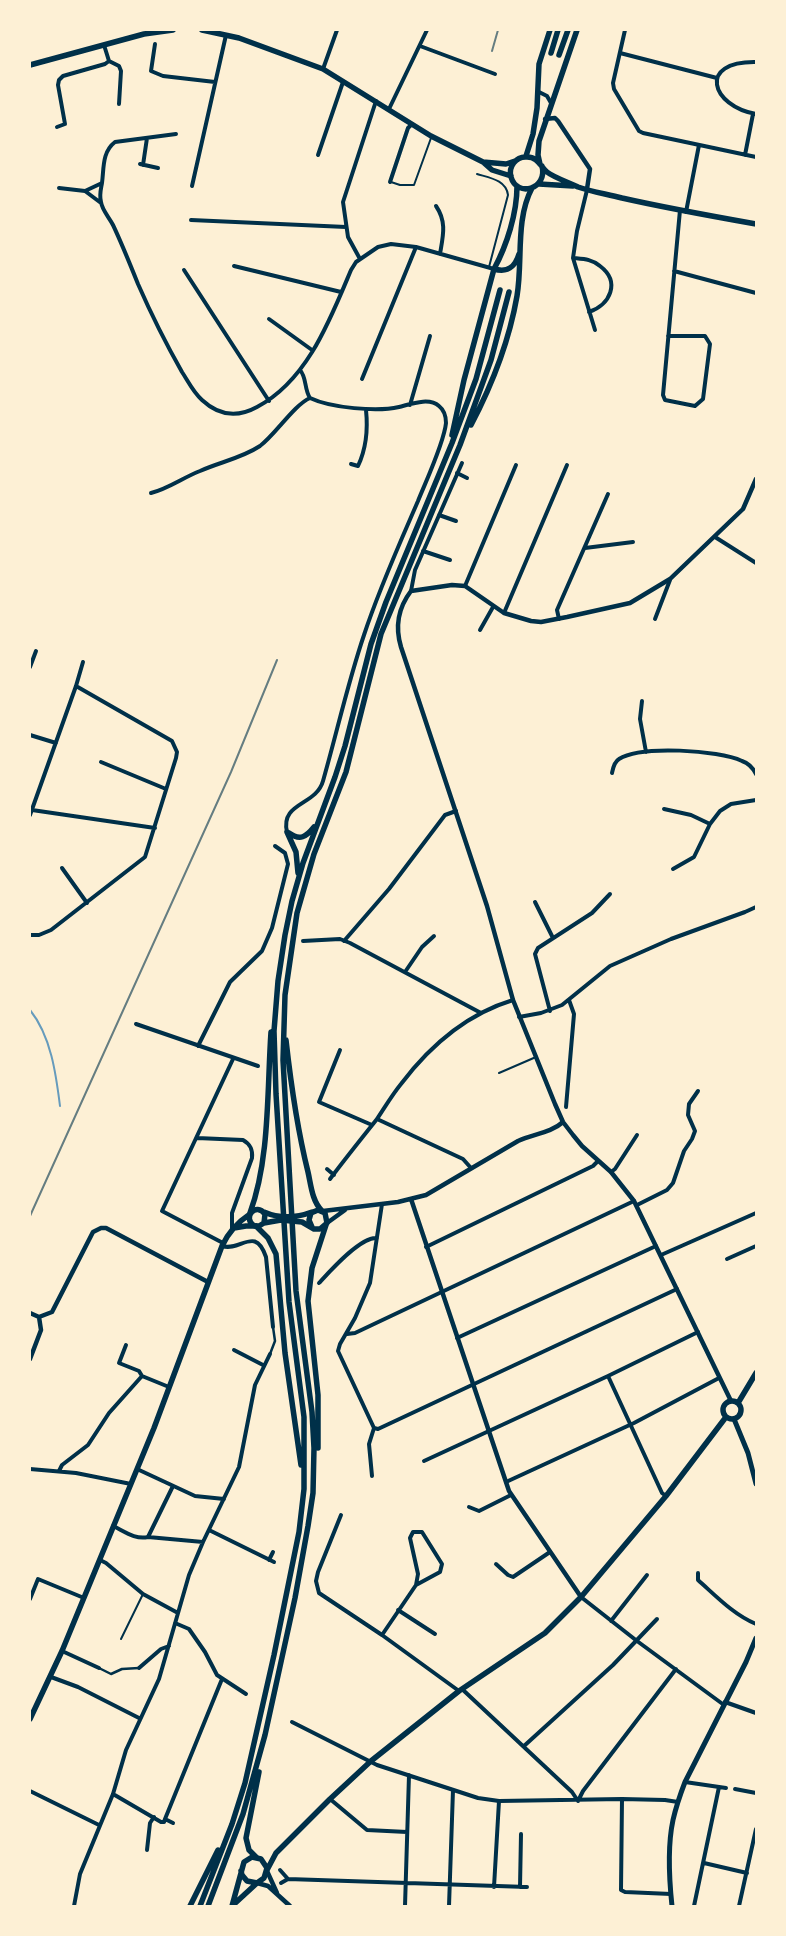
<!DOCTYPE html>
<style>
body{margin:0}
#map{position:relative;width:786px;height:1936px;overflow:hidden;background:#fdf0d5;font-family:Montserrat,sans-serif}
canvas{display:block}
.frame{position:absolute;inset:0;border:31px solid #fdf0d5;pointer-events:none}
</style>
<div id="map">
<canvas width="786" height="1936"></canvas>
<div class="frame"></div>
</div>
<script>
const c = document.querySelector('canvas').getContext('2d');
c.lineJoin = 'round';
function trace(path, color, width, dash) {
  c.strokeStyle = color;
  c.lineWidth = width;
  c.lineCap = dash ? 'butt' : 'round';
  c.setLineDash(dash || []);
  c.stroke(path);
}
const stream = new Path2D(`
 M30,1010C51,1036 56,1074 60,1106`);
const service = new Path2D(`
 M477,174C490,178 506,180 508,195L489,267
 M391,182L400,185H414L431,138
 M499,1073L536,1057
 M121,1639L143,1594`);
const pedestrian = new Path2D(`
 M270,1354L275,1341L273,1327
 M99,1668L111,1674L122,1669L139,1668`);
const minor = new Path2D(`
 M625,30L613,83L614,89L639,131L643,133L756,157
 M155,44L151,71L163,76L215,82
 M104,45L109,61L119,66L121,71L119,104
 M420,46L495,74
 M620,53L717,78
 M756,62C697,61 711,106 756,114
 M323,69L337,30
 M539,92L547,96L551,103
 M389,109L427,30
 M57,127L65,124L58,85L59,80L63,76L105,64L109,61
 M318,155L343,82
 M745,155L753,114
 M140,164L158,168
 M143,165L147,138
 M390,182L408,128L412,124
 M102,183C101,189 99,195 101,202C102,210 109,217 113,225C122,244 130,264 138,284C152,316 165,342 182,372C188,381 193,392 202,400C218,415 237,418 257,407C307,381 330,320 351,270L356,262L378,247L391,244L416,247L494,269
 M192,186L226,35
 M59,188L85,191L101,203
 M587,190L577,231L573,258L595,330
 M85,191L102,183C104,168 102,152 115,142L176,134
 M436,206C447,222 443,236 440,254
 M686,212L699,145
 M191,220L346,227
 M573,258C583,259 592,259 600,266C621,282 610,305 589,312
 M360,259L348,237L343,202L376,101
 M234,266L341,292
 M184,270L269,401
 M674,271L756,293
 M269,319L312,350
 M668,336H705L710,344L703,399L695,406L665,400L663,395L680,210
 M300,370C307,378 304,389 310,398
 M362,379L416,247
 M410,405L430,336
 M351,464L358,466C366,449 368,429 366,410
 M457,473L467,478
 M151,493C168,489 184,477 200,471C220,462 242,458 260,446C275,435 294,405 310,398
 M439,515L456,521
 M715,537L756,563
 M585,548L633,542
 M423,551L450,560
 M465,586L516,465
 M411,591L415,570L462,463
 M504,613L567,465
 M559,619L557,610L608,494
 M655,619L670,580
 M480,630L493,607
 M30,667L36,651
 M642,701L640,719L646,752
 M30,735L56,743
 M101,762L166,789
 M612,773C613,768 614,762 619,759C641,745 718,750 742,761C748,763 753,768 756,774
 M664,809L691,815L710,824
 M32,810L155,828
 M30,815L76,686L83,662
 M287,832C280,802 316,806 323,781C337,732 348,682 364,635C379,589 399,545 418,501C426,481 444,443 446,423C446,416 444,410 439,406C429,397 411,404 399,407C377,412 331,408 310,398
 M62,868L87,903
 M673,869L694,857L710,824L720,811L731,804L756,800
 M535,902L553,938
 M30,935H39L51,930L145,857L176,758L177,752L172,741L76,686
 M303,941L340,939L350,943L481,1013
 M344,941L389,889L445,815L456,811
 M405,972L422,947L434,936
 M550,1011L535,954L538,948L592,913L610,894
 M519,1017L541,1013L562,1005L610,966L671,939L745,912L756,907
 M136,1024L258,1066
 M198,1046L230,982L262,951L272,928L288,864L285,853L275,846
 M340,1050L319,1102L372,1125
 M566,1107L574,1014L569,1000
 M377,1119L463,1159L471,1168
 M197,1138L243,1140C250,1144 253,1149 252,1158L232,1213V1230
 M327,1169L334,1175
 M611,1172L615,1169L637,1135
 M330,1179C345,1159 361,1139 377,1119C385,1107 392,1095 401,1084C429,1047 467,1014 513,1000
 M637,1205L667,1190L673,1183L684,1151L692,1139L695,1131L688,1115L689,1104L698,1091
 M223,1243L162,1211L233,1059
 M222,1246C241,1252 255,1225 266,1257L273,1327
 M426,1247L593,1166L598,1161
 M661,1255L756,1213
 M727,1259L756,1246
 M319,1283C330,1271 361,1236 377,1238
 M347,1334L355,1333L634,1201
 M457,1338L656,1246
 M126,1345L119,1363L139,1371L142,1376L169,1387
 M234,1350L263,1365
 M608,1376L662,1493L666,1496
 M374,1428L378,1429L677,1289
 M374,1428L338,1351L340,1344L355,1318L370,1283L382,1204
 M424,1461L608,1376L698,1332
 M30,1469L76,1473L131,1484
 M137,1469L195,1496L224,1499
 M59,1471L62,1465L88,1445L109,1413L142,1376
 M372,1476L369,1444L374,1428
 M506,1482L634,1423L719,1378
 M469,1507L479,1511L511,1495
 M341,1515L318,1572L316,1581L319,1593L382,1635L459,1691
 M113,1526C124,1531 135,1540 148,1537L203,1542
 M209,1530L274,1562
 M148,1537L173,1486
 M100,1560L106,1563L143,1594L178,1613
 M269,1560L273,1552
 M496,1564L508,1575L513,1577L550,1552
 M698,1573V1580C716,1596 734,1615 756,1624
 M581,1597L637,1641L724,1705
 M30,1599L38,1579L84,1598
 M398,1610L435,1634
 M611,1621L647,1575
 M175,1623L189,1629L205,1652L217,1675L246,1694
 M382,1635L416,1585L418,1574L410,1538L413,1532H422L442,1564L440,1572L416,1585
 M62,1651L99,1668
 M139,1668L161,1649L169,1646
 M51,1677L78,1687L139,1718
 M462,1689L572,1792L578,1801L583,1791L676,1669
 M292,1722L377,1765L478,1798L499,1801L622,1799L665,1800L678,1802
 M524,1746L613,1665L657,1619
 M685,1782L726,1788
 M735,1789L756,1793
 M30,1791L99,1825
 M113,1794L161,1822H164L165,1819L173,1823
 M330,1799L367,1830L407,1832
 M622,1799L621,1890L625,1892L671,1894
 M165,1819L222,1679
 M147,1850L150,1823L154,1817
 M704,1863L747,1873
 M280,1870L288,1879
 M281,1883L288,1879L527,1887
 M494,1887L499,1801
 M520,1887L521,1834
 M74,1906L80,1874L113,1794L126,1750L159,1679L189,1575L203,1542L239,1467L255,1385L270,1354
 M405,1906L409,1775
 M449,1906L453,1790
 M694,1906L719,1787
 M739,1906L756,1829`);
const tertiary = new Path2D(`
 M545,119L555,118L558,121L590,169L587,189
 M411,1199L509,1491L581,1597
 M323,1211L398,1202L426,1195L518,1141C533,1134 551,1133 563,1122
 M327,1223L345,1210
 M30,1313L39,1317
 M39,1317L52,1312L93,1232L101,1228H106L208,1282
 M30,1359L41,1330L39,1317
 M731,1401L634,1201L611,1172L582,1146L573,1135L563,1122L555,1104L513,1000L487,906L401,647C395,627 398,608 411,591L452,585L465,586L504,613L531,621L541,622L567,617L630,603L670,579L743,509L756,479
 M725,1702L756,1713
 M267,1871L277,1893
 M257,1883L268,1886L290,1906`);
const secondary = new Path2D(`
 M734,1419L748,1453L756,1484
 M672,1906C669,1878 667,1848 673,1820C676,1807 680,1795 685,1782L746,1662L756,1638`);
const primary = new Path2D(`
 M264,1212C280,1219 296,1218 312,1212
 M254,1226C242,1217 256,1202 265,1214L264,1223
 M234,1228L246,1226H259L264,1223L281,1220L302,1222L314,1229H320L327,1223L325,1213L318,1210L311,1213L309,1220L312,1227
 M723 1410a9 9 0 1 1 18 0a9 9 0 1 1-18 0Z
 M738,1403L756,1373
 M30,1719L62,1651L154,1428L222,1246C228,1233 238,1222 250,1214
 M267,1870L276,1853L330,1799L371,1761L459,1691L545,1633L581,1597L666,1496L726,1417
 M241,1871L242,1875L247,1881L257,1883
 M232,1906L244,1862L252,1857L261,1859L267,1868L264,1878L257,1883L232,1906`);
const trunk = new Path2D(`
 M202,30L239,38L323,69L431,136L483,162L492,170L511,176
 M551,53L558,30
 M559,55L568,30
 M30,65L144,34L173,30
 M526,156L533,134L537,108L539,64L550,30
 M483,162L506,164L515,161
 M540,164L538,155L539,141L577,30
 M542,166C548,189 517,198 511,177C508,167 516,156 527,157C538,157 540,166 547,172C553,177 570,183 578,187C592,192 607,194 622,198C666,208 711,216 756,224
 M539,184L573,186
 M494,269C508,273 515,267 519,254
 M471,425C492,385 509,342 517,296C523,261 515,220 532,188
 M452,435L464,380L494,269C507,245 517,213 517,186
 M287,832L296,852L298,873
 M289,833C300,841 306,837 314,827
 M286,1040C291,1085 297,1128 308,1172C311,1185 312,1201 322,1211
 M250,1213C270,1159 267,1090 271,1032
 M256,1226L268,1238L276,1254L285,1353L301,1465
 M318,1448V1395L308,1301L312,1268L326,1225
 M256,1857L249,1850L246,1838L259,1772
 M190,1906L218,1850
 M200,1906L232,1824L245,1783L274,1655L299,1532L304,1489V1417L289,1302L276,1094L274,1031L278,981L285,935L292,901L303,863L335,777L345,746L371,644L386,602L452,443L476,379L500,290
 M208,1906L243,1814L265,1735L295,1598L308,1526L313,1493L314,1448L312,1412L296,1291L283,1060L285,995L297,913L314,854L346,772L381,634L460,445L491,360L509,292`);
const rail = new Path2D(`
 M492,51L498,30
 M30,1216L231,772L277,660`);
trace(stream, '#669bbc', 2);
trace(service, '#003049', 2);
trace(pedestrian, '#003049', 2.5);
trace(minor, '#003049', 4);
trace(tertiary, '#003049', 4.5);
trace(secondary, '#003049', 5);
trace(primary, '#003049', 5.5);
trace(trunk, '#003049', 5.5);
trace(rail, '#657d81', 2);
</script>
